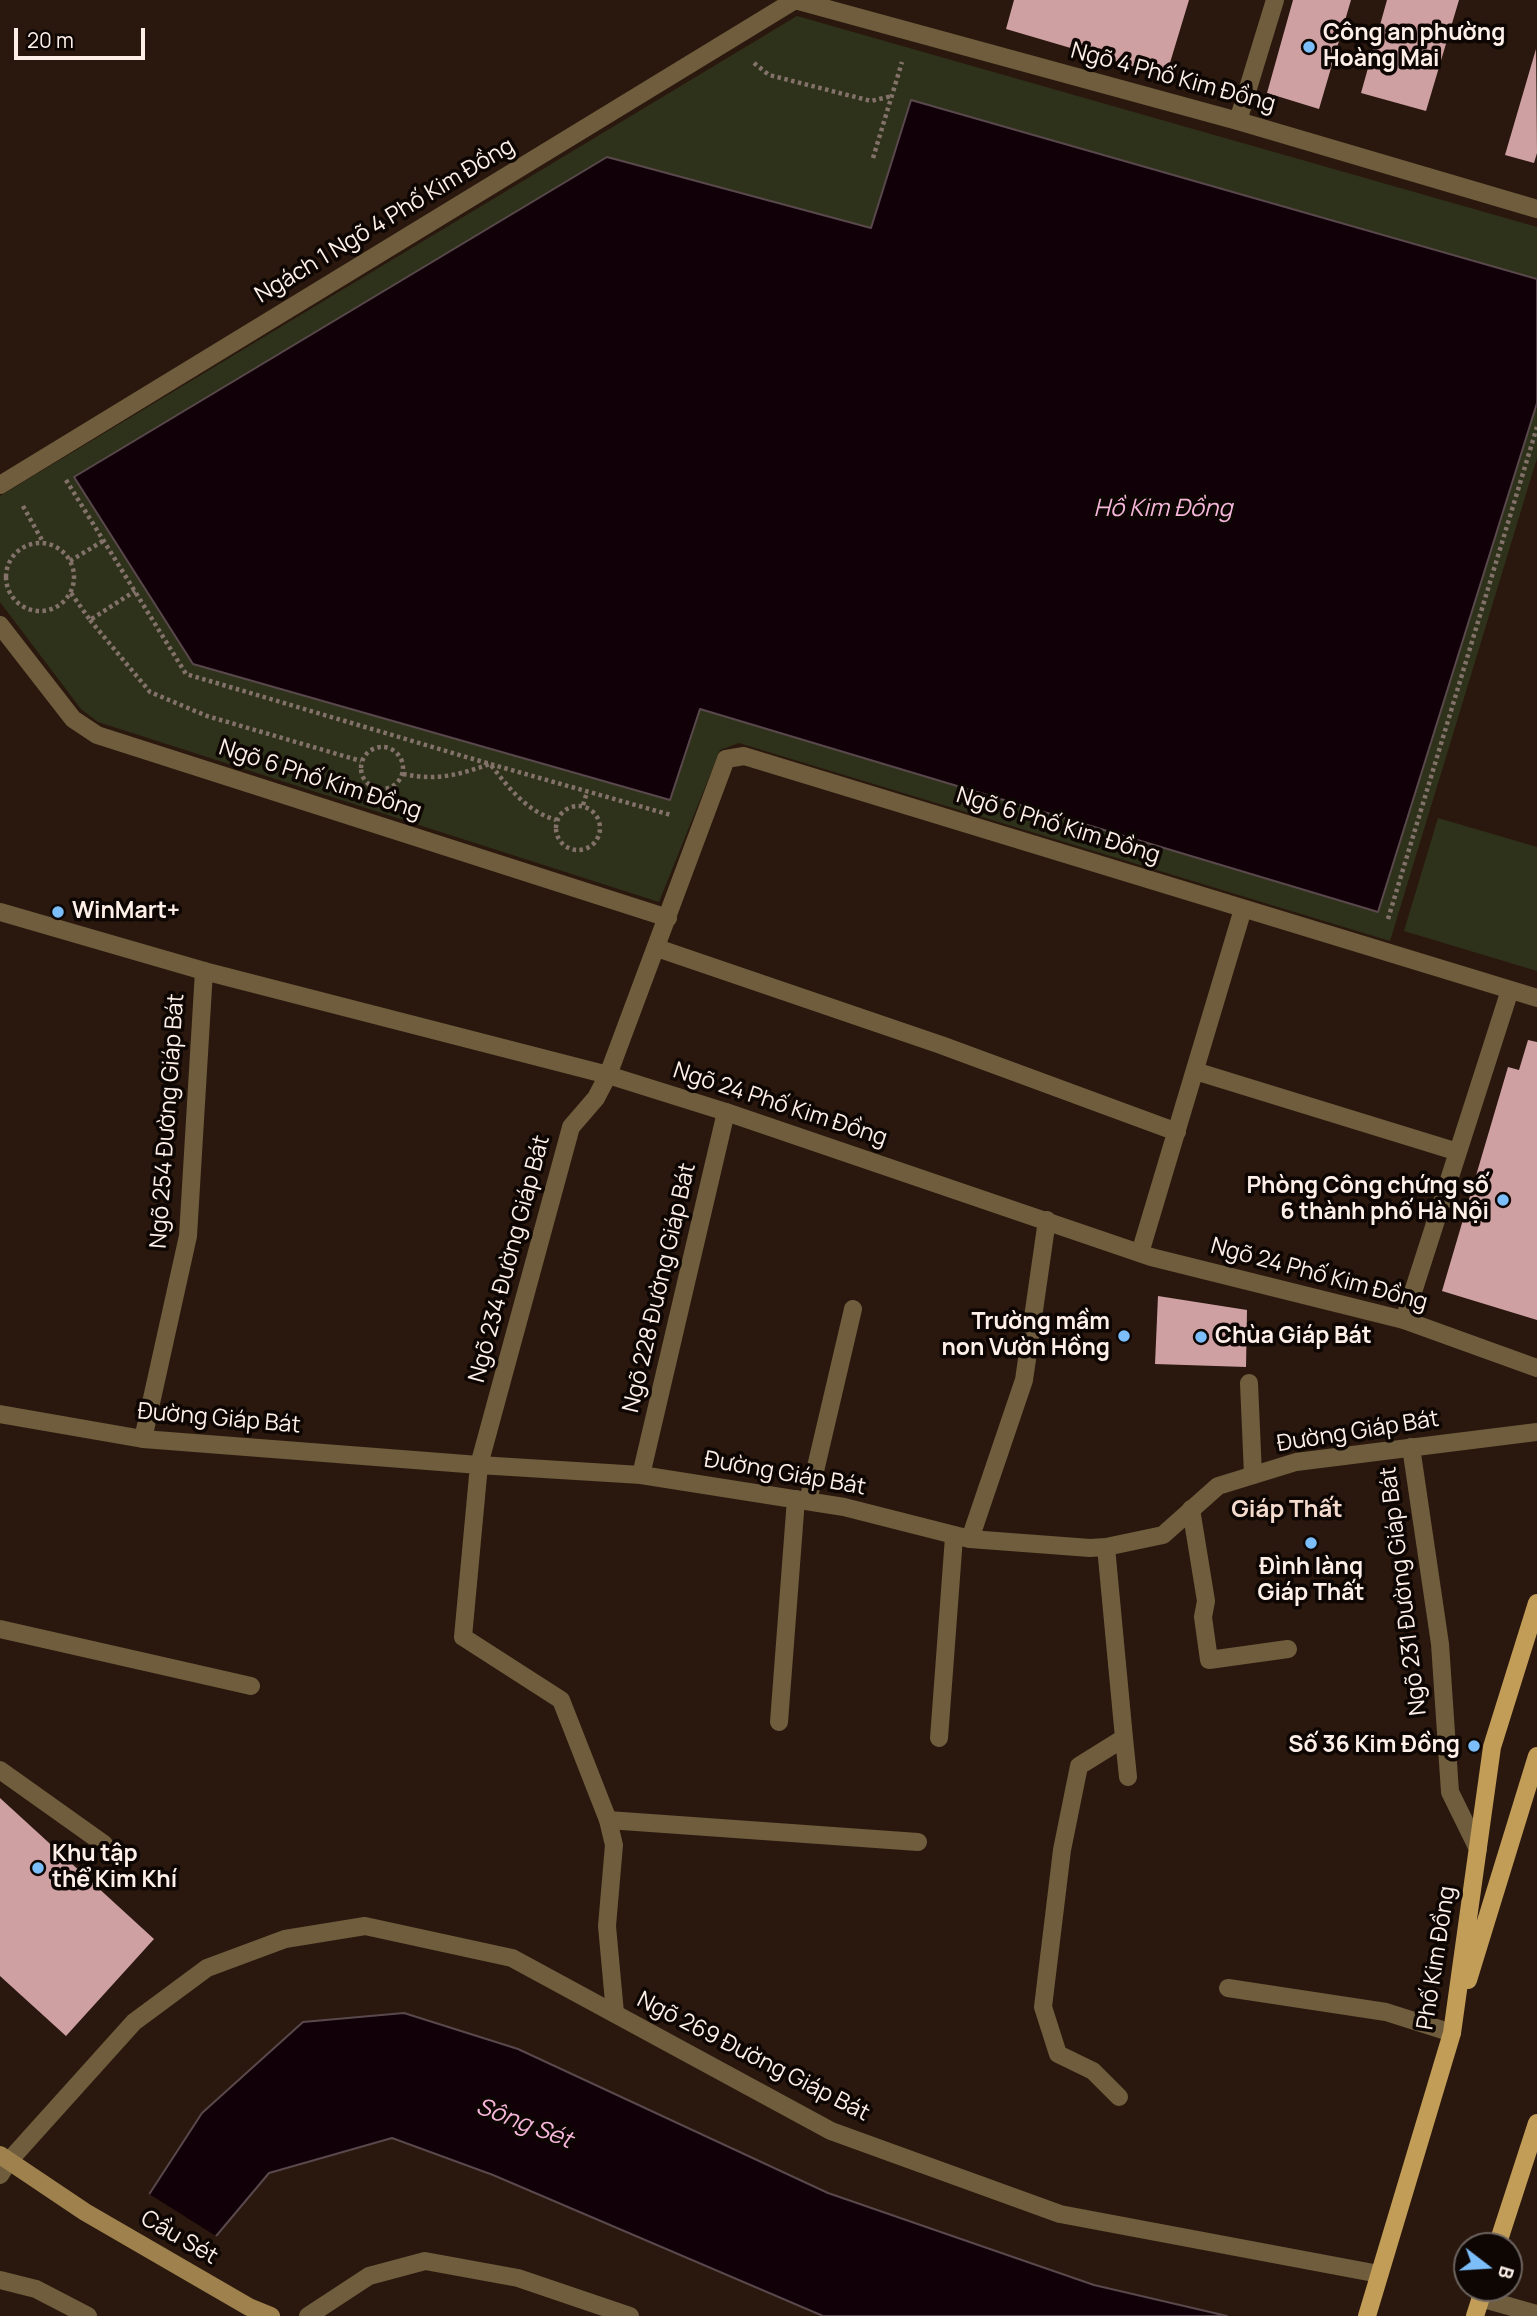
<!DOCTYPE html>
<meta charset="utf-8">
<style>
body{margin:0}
#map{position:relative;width:1537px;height:2316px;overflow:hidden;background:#2a180e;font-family:Manrope,sans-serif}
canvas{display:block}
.north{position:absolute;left:1453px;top:2232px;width:70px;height:70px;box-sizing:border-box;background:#0d0603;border:2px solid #6d645f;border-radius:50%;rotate:107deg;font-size:19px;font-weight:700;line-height:28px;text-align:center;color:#fef0e9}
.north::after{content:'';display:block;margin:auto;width:24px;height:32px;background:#7cbef9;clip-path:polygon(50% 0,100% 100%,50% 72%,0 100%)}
.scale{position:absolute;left:14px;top:28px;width:131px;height:32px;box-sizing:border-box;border:4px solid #fef0e9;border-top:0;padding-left:9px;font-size:21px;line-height:24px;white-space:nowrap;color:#fef0e9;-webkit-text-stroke:5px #0d0603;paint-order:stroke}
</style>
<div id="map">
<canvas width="1537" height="2316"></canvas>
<div class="north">B</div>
<div class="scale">20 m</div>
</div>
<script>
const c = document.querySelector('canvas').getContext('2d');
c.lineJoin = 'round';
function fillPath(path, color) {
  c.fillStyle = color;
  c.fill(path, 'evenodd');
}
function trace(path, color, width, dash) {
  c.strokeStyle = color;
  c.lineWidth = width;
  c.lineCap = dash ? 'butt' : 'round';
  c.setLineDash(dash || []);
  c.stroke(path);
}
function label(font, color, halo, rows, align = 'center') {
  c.font = font + ' Manrope,sans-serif';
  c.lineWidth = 7;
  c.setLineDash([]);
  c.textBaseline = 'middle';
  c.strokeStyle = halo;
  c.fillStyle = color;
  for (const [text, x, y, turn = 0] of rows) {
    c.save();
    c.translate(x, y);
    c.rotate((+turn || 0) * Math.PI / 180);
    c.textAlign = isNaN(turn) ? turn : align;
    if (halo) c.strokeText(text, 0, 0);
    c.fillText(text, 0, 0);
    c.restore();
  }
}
const green = new Path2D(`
 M797,16L1537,227V458L1390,941L739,743L720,750L659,902L98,722L81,709L0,602V496Z
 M1438,818L1537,847V971L1404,931Z`);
const water = new Path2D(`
 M911,100L1537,279V403L1378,912L700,709L670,800L193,664L74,477L607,157L871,228Z
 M404,2013L518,2049L828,2193L1094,2285L1227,2316H823L493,2175L392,2138L269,2173L149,2316H70L202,2113L303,2022Z`);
const pier = new Path2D(`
 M146,2192L219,2238L154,2316H67Z`);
const building = new Path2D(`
 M1014,0H1189L1166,76L1006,29Z
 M1293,0H1351L1319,109L1267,93Z
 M1387,0H1459L1426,111L1361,93Z
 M1536,49L1537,153L1534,163L1505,155Z
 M1528,1040L1537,1042V1320L1442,1291L1508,1067L1519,1070Z
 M1158,1296L1247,1310L1246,1367L1155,1364Z
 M0,1798L154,1939L66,2036L0,1976Z`);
const path = new Path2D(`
 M754,63L769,75L871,101L892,96
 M873,158L902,62
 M66,480L186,674L490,764L671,815
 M23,506L43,542
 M6 577a34 34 0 1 1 68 0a34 34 0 1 1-68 0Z
 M70,561L103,541
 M71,593L90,620L135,591
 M90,620L150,692L207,716L361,761
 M361 768a21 21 0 1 1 42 0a21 21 0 1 1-42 0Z
 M403,774C437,781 458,775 490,764C509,788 526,811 556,820
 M583,805L587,792
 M556 828a22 22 0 1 1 44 0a22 22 0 1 1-44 0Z
 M1388,919L1537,427`);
const service = new Path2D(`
 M1238,121L1275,0
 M657,948L941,1045L1177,1132
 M1195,1071L1458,1152
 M1140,1253L1243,909
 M1404,1320L1510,990
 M1249,1383L1253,1475
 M143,1439L188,1236L204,971
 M1411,1447L1440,1644L1450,1792L1478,1849
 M641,1475L726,1112
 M808,1501L853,1309
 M1191,1509L1206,1601L1203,1617L1209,1660L1288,1649
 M970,1539L1024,1380L1047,1220
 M1106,1547L1124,1738L1079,1766L1062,1850L1043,2007L1058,2054L1093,2071L1119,2097
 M0,1629L251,1686
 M779,1722L796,1499
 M939,1738L954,1537
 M1124,1738L1128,1777
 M0,1770L104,1844
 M608,1820L918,1842
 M1228,1988L1386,2012L1452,2033`);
const minor = new Path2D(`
 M0,485L795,0L1238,121L1537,209
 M0,625L73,719L97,735L668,918
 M0,912L204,971L608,1075L726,1112L1151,1257L1404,1320L1537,1368
 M0,1414L143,1439L479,1465L641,1475L844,1507L970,1539L1090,1548L1106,1547L1163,1535L1218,1486L1296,1462L1537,1432
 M615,2013L607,1926L614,1845L608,1820L561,1700L463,1637L479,1465L571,1127L596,1098L608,1075L726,759L744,756L1537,998
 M0,2175L8,2162L134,2022L207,1968L285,1939L365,1926L512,1958L831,2131L1060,2214L1379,2274
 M308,2316L369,2276L425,2261L518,2278L630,2316`);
const tertiary = new Path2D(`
 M0,2280L36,2289L88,2316
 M1480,2298L1537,2314`);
const secondary = new Path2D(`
 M0,2155L85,2212L249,2307L271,2316`);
const primary = new Path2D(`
 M1468,1980L1537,1756
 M1497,2246L1537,2123
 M1367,2316L1452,2033L1492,1747L1537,1603
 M1475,2316L1484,2288`);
const markers = [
 [1309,47,7,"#7cbef9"],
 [58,912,7,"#7cbef9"],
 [1503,1200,7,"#7cbef9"],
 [1124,1336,7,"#7cbef9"],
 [1201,1337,7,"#7cbef9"],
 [1311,1543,7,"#7cbef9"],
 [1474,1746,7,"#7cbef9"],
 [38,1868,7,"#7cbef9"]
];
const poiNames = [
 ["Công an phường",1323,34],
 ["Hoàng Mai",1323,60],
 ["WinMart+",72,912],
 ["Phòng Công chứng số",1489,1187,"right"],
 ["6 thành phố Hà Nội",1489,1213,"right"],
 ["Trường mầm",1110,1323,"right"],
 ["non Vườn Hồng",1110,1349,"right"],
 ["Chùa Giáp Bát",1215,1337],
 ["Đình làng",1311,1568,"center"],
 ["Giáp Thất",1311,1594,"center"],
 ["Số 36 Kim Đồng",1460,1746,"right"],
 ["Khu tập",52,1855],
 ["thể Kim Khí",52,1881]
];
const streetNames = [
 ["Ngõ 4 Phố Kim Đồng",1173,78,15],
 ["Ngách 1 Ngõ 4 Phố Kim Đồng",385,221,-31],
 ["Ngõ 6 Phố Kim Đồng",320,780,18],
 ["Ngõ 6 Phố Kim Đồng",1058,826,17],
 ["Ngõ 24 Phố Kim Đồng",780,1105,18],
 ["Ngõ 254 Đường Giáp Bát",168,1121,-86],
 ["Ngõ 234 Đường Giáp Bát",510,1259,-75],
 ["Ngõ 24 Phố Kim Đồng",1319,1275,15],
 ["Ngõ 228 Đường Giáp Bát",660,1288,-77],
 ["Đường Giáp Bát",219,1419,5],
 ["Đường Giáp Bát",1358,1432,-9],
 ["Đường Giáp Bát",785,1474,10],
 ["Ngõ 231 Đường Giáp Bát",1404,1591,-97],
 ["Phố Kim Đồng",1437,1958,-81],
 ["Ngõ 269 Đường Giáp Bát",753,2057,27],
 ["Cầu Sét",179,2238,30]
];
const waterNames = [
 ["Hồ Kim Đồng",1163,509],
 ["Sông Sét",524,2124,21]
];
const neighbourhoodNames = [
 ["Giáp Thất",1287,1510]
];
fillPath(green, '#2f321a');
fillPath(water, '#120009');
trace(water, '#59484c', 2);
fillPath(pier, '#2a180e');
fillPath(building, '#cfa0a1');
trace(path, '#83726a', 4.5, [3.5, 3.5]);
trace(service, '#6f5d3d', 18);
trace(minor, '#6f5d3d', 18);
trace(tertiary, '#6f5d3d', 18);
trace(secondary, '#9e814c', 18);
trace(primary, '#c29d57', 18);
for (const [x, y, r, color] of markers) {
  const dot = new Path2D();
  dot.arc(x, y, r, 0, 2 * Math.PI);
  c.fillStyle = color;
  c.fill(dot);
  trace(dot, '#0d0603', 2.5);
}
label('bold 23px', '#fef0e9', '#0d0603', poiNames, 'left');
label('23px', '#fef0e9', '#0d0603', streetNames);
label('italic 24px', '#f6b6da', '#0d0603', waterNames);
label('bold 24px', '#f4dbcd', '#0d0603', neighbourhoodNames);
</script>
